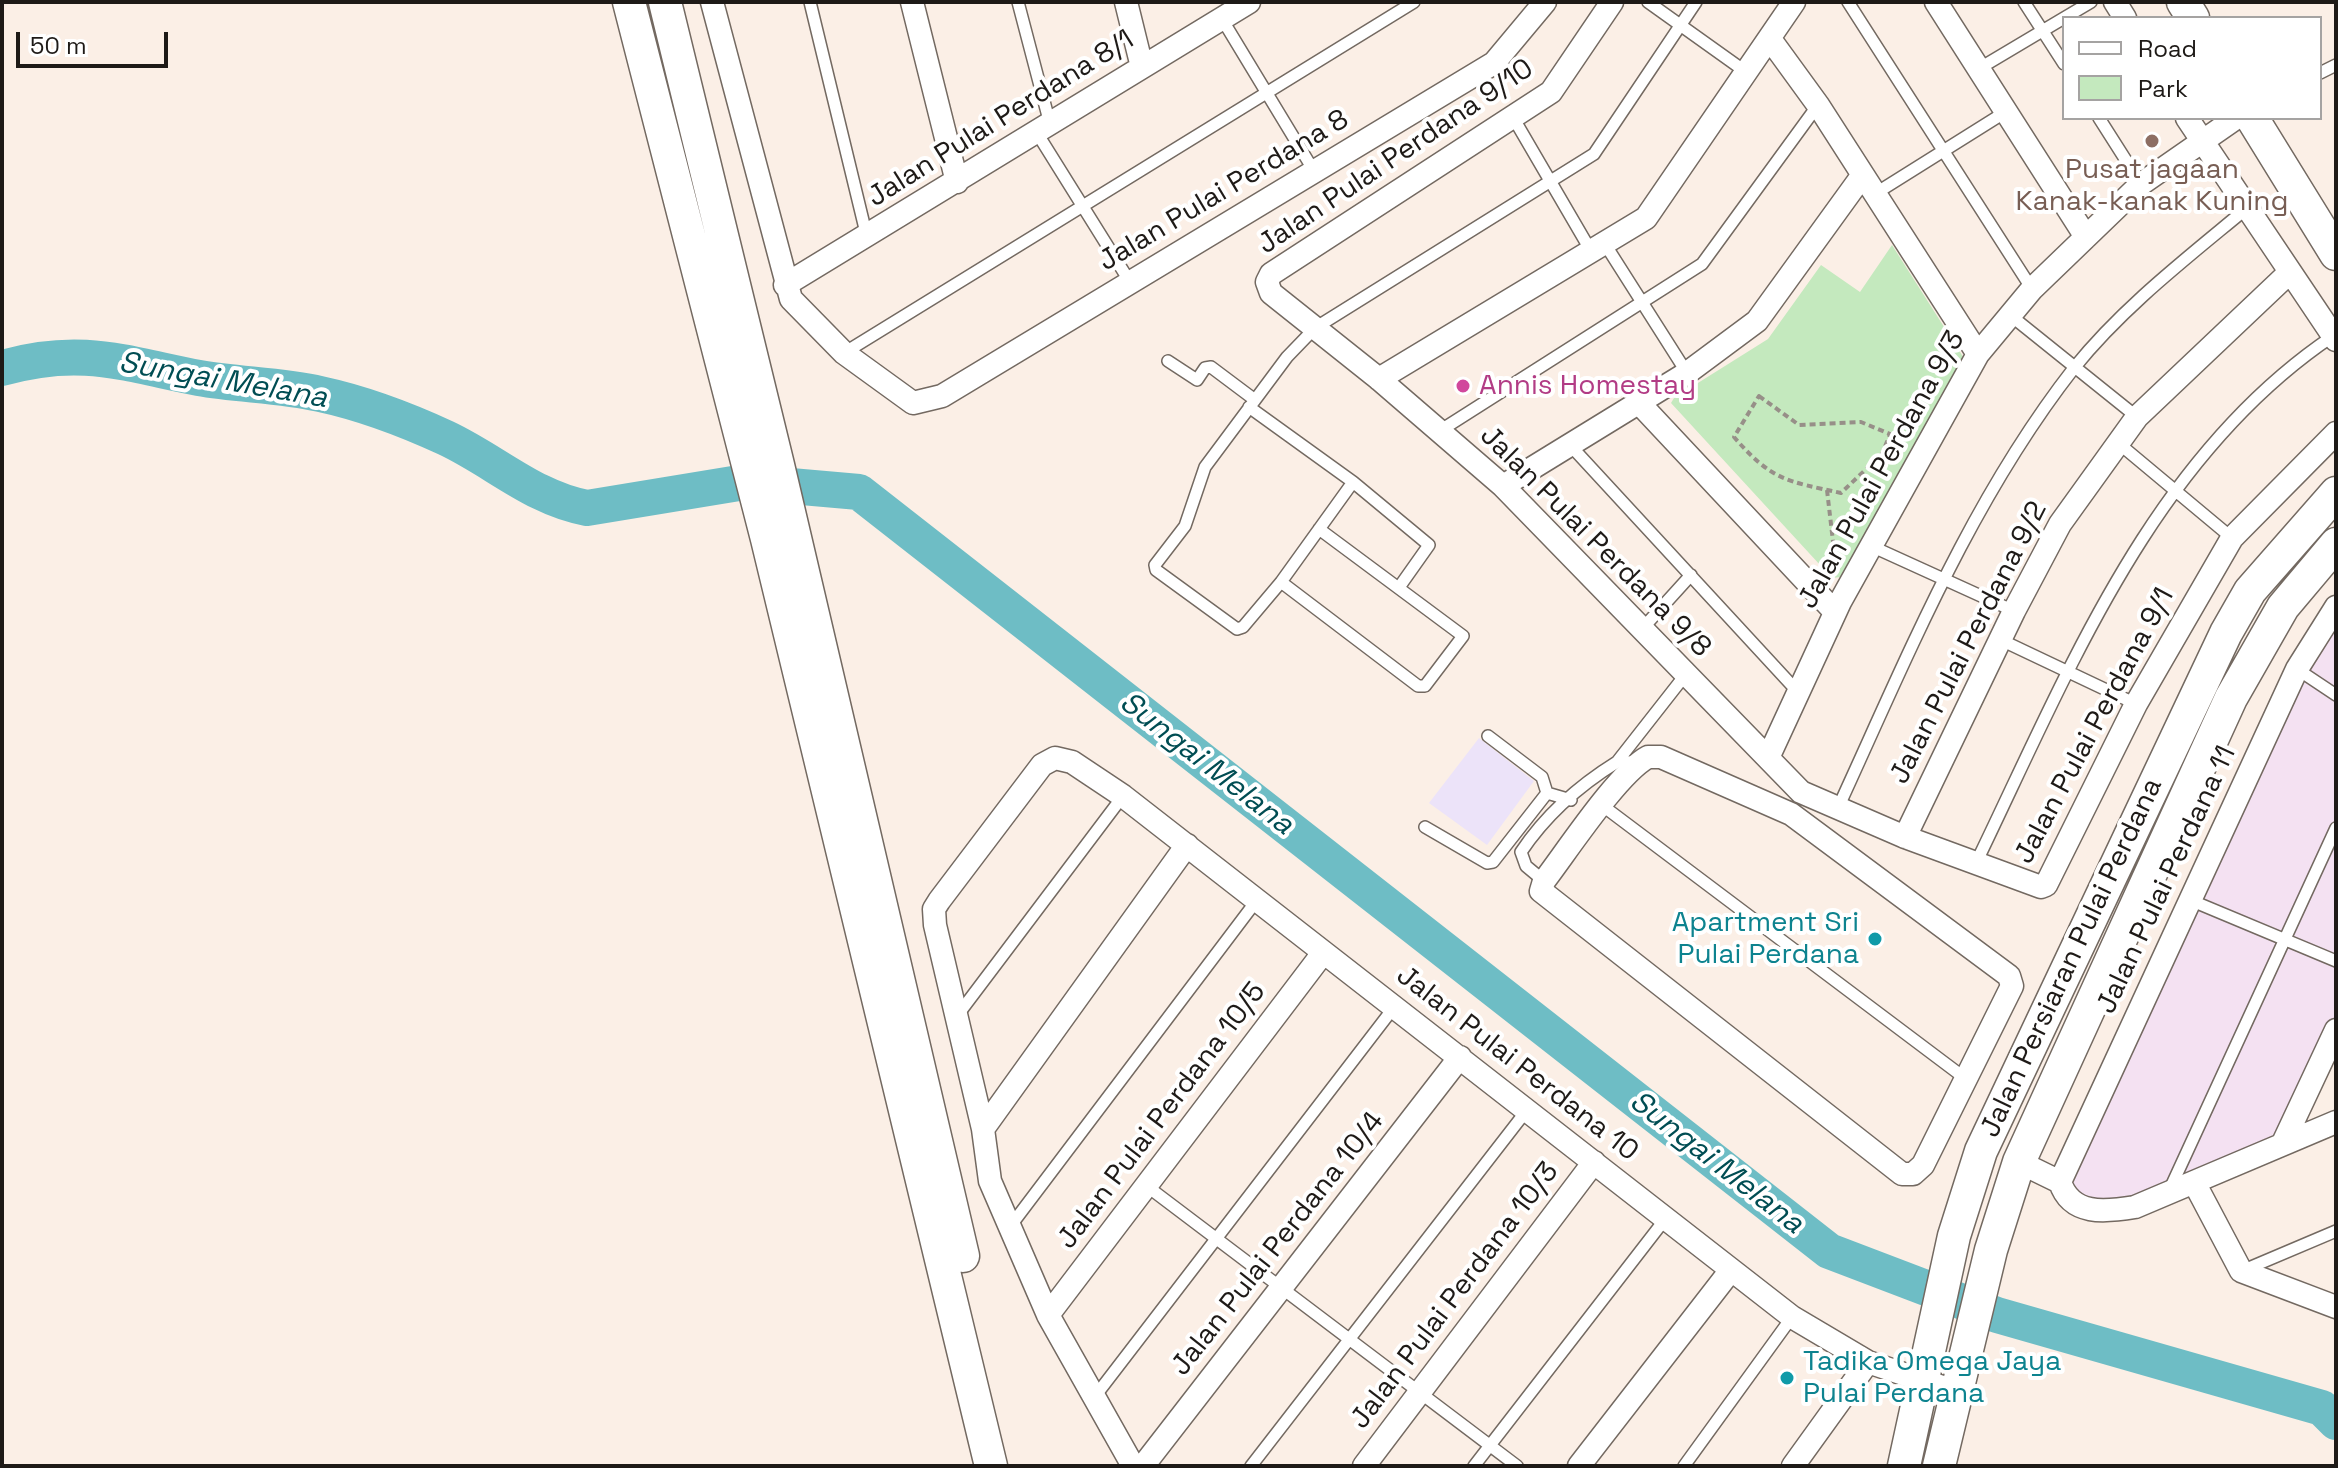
<!DOCTYPE html>
<style>
body{margin:0}
#map{position:relative;width:2338px;height:1468px;overflow:hidden;background:#fbefe6;font-family:"Space Grotesk",sans-serif}
canvas{display:block}
.frame{position:absolute;inset:0;border:4px solid #1e1a17;pointer-events:none}
.legend{position:absolute;left:2062px;top:16px;width:260px;height:104px;box-sizing:border-box;background:#fff;border:2px solid #a5a3a2;margin:0;padding:10px 14px;list-style:none;font-size:24px;color:#1e1a17}
.legend li{display:flex;align-items:center;gap:16px;height:40px}
.legend b{width:40px;border:2px solid #a5a3a2}
.scale{position:absolute;left:16px;top:32px;width:152px;height:36px;box-sizing:border-box;border:4px solid #1e1a17;border-top:0;padding-left:10px;font-size:24px;line-height:28px;white-space:nowrap;color:#1e1a17;-webkit-text-stroke:6px #fff;paint-order:stroke}
</style>
<div id="map">
<canvas width="2338" height="1468"></canvas>
<div class="frame"></div>
<ul class="legend">
<li><b style="height:10px;background:#fff"></b>Road</li>
<li><b style="height:22px;background:#c4e9be"></b>Park</li>
</ul>
<div class="scale">50 m</div>
</div>
<script>
const c = document.querySelector('canvas').getContext('2d');
c.lineJoin = 'round';
function fillPath(path, color) {
  c.fillStyle = color;
  c.fill(path, 'evenodd');
}
function trace(path, color, width, dash) {
  c.strokeStyle = color;
  c.lineWidth = width;
  c.lineCap = dash ? 'butt' : 'round';
  c.setLineDash(dash || []);
  c.stroke(path);
}
function label(font, color, halo, rows, align = 'center') {
  c.font = font + ' "Space Grotesk",sans-serif';
  c.lineWidth = 8;
  c.setLineDash([]);
  c.textBaseline = 'middle';
  c.strokeStyle = halo;
  c.fillStyle = color;
  for (const [text, x, y, turn = 0] of rows) {
    c.save();
    c.translate(x, y);
    c.rotate((+turn || 0) * Math.PI / 180);
    c.textAlign = isNaN(turn) ? turn : align;
    if (halo) c.strokeText(text, 0, 0);
    c.fillText(text, 0, 0);
    c.restore();
  }
}
const commercial = new Path2D(`
 M2336,595V1047L2297,1130L2163,1191L2109,1205L2051,1185L2292,665Z`);
const industrial = new Path2D(`
 M1479,738L1534,781L1487,845L1429,803Z`);
const green = new Path2D(`
 M1892,245L1967,363L1841,577L1832,578L1671,403L1674,398L1768,339L1821,265L1860,292Z`);
const river = new Path2D(`
 M2,368C81,346 122,363 199,378C239,385 281,385 320,394C362,403 407,420 446,438C495,461 533,498 587,508L745,482L859,492L1829,1251L1997,1315L2322,1408L2336,1422`);
const path = new Path2D(`
 M1759,396L1799,425L1861,422L1890,434L1882,454L1841,493C1787,481 1772,481 1734,437Z
 M1827,490L1836,567`);
const lane = new Path2D(`
 M810,2L867,237
 M1018,2L1050,124
 M1648,2L1746,72
 M1848,2L2032,289
 M2024,2L2064,64
 M2064,18L2091,2
 M1222,19L1314,171
 M1980,68L2064,18
 M2320,73L2336,65
 M2099,118L2141,184
 M1514,119L1591,251
 M1037,133L1130,282
 M1873,195L2007,111
 M1605,244L1687,373
 M2010,315L2137,417
 M844,353L1414,2
 M1168,361L1197,380L1205,368L1211,367L1255,400
 M1249,407L1353,482L1429,545L1400,586
 M1438,432L1702,264L1818,105
 M2117,442L2232,538
 M1570,445L1798,692
 M1353,482L1281,582L1243,627L1237,629L1156,570L1155,565L1185,526L1205,467L1287,357L1315,328L1594,154L1696,2
 M1871,546L2014,611
 M1281,582L1418,686H1425L1463,636L1319,529
 M1642,629L1691,575
 M2001,640L2136,704
 M2297,669L2336,695
 M1488,736L1542,777L1547,793
 M1617,762L1686,674
 M1603,806L1966,1079
 M1837,810C1907,658 1970,501 2074,368C2123,307 2187,258 2247,208
 M1425,827L1487,863L1493,862L1547,793L1571,800
 M1976,863C2068,673 2151,458 2333,336
 M1544,881L1526,866L1521,852C1545,816 1580,785 1617,762H1637
 M2190,900L2336,961
 M957,1016L1123,796
 M1148,1187L1517,1466
 M2169,1191L2336,828
 M1009,1228L1257,900
 M2244,1270L2336,1231
 M1093,1399L1395,1006
 M1251,1466L1527,1110
 M1474,1466L1666,1218
 M1684,1466L1792,1317`);
const street = new Path2D(`
 M712,2L791,299L844,353L913,403L942,396L1494,63L1545,2
 M912,2L957,182
 M1126,2L1142,67
 M1612,2L1551,92L1271,274L1267,282L1271,293L1379,379L1503,486L1801,792L1905,837L2041,887L2046,885L2136,704L2232,538L2336,433
 M1936,2L2086,237
 M2115,2L2125,18
 M1770,39L1818,105L1978,354
 M2187,118L2336,340
 M785,285L1249,2
 M1379,379L1646,218L1794,2
 M1640,404L1835,612
 M1503,486L1687,373L1757,321L1862,176
 M1648,757H1661L1791,814L2009,976L2012,986L1923,1165L1913,1174H1902L1541,891L1544,881C1567,851 1618,773 1648,757Z
 M1768,758L1840,602L1978,354L2032,289L2141,184L2236,118
 M1905,837L2014,611L2060,524L2137,417L2290,272
 M983,1129L1187,845
 M2283,1143L2336,1030
 M2019,1162L2060,1182
 M2060,1182L2297,669L2336,607
 M2060,1182C2071,1216 2105,1212 2135,1207L2336,1122
 M2195,1184L2241,1271L2336,1307
 M1048,1315L1323,953
 M1133,1466L1048,1315L990,1181L983,1129L935,925L934,909L939,901L1042,765L1055,758L1072,762L1123,796L1792,1317L1868,1362L1957,1392
 M1143,1466L1460,1057
 M1364,1466L1594,1162
 M1579,1466L1731,1270
 M1793,1466L1868,1362`);
const secondary = new Path2D(`
 M629,2L767,539L991,1466
 M665,2L778,465L963,1256
 M2183,2L2193,18
 M2252,118L2336,254
 M1904,1466L1954,1236L1981,1151L2226,633L2250,591L2336,493
 M1939,1466L1991,1250L2019,1162L2231,698L2283,607L2336,544`);
const markers = [
 [2152,141,8,"#8d6e63"],
 [1463,386,8,"#d1479c"],
 [1875,939,8,"#0f9aa8"],
 [1787,1378,8,"#0f9aa8"]
];
const streetNames = [
 ["Jalan Pulai Perdana 8/1",1001,119,-32],
 ["Jalan Pulai Perdana 9/10",1396,157,-34],
 ["Jalan Pulai Perdana 8",1224,191,-31],
 ["Jalan Pulai Perdana 9/3",1882,470,-61],
 ["Jalan Pulai Perdana 9/8",1595,542,45],
 ["Jalan Pulai Perdana 9/2",1969,643,-63],
 ["Jalan Pulai Perdana 9/1",2095,726,-62],
 ["Jalan Pulai Perdana 11",2167,880,-65],
 ["Jalan Persiaran Pulai Perdana",2072,958,-65],
 ["Jalan Pulai Perdana 10",1517,1064,38],
 ["Jalan Pulai Perdana 10/5",1162,1116,-53],
 ["Jalan Pulai Perdana 10/4",1278,1244,-52],
 ["Jalan Pulai Perdana 10/3",1455,1296,-53]
];
const educationNames = [
 ["Pusat jagaan",2152,170],
 ["Kanak-kanak Kuning",2152,202]
];
const hotelNames = [
 ["Annis Homestay",1479,386]
];
const cultureNames = [
 ["Apartment Sri",1859,923],
 ["Pulai Perdana",1859,955],
 ["Tadika Omega Jaya",1803,1362,"left"],
 ["Pulai Perdana",1803,1394,"left"]
];
const waterNames = [
 ["Sungai Melana",223,381,10],
 ["Sungai Melana",1206,764,38],
 ["Sungai Melana",1716,1163,38]
];
fillPath(commercial, '#f4e1f2');
fillPath(industrial, '#ece3f9');
fillPath(green, '#c4e9be');
trace(river, '#6ebdc5', 36);
trace(lane, '#736961', 14);
trace(street, '#736961', 25);
trace(secondary, '#736961', 35);
trace(path, '#978f88', 4, [6, 4]);
trace(lane, '#fff', 11);
trace(street, '#fff', 22);
trace(secondary, '#fff', 32);
for (const [x, y, r, color] of markers) {
  const dot = new Path2D();
  dot.arc(x, y, r, 0, 2 * Math.PI);
  c.fillStyle = color;
  c.fill(dot);
  trace(dot, '#fff', 3);
}
label('28px', '#1e1a17', '#fff', streetNames);
label('28px', '#785e54', '#fff', educationNames);
label('28px', '#b23c85', '#fff', hotelNames, 'left');
label('28px', '#0d838f', '#fff', cultureNames, 'right');
label('italic 30px', '#004d53', '#fff', waterNames);
</script>
